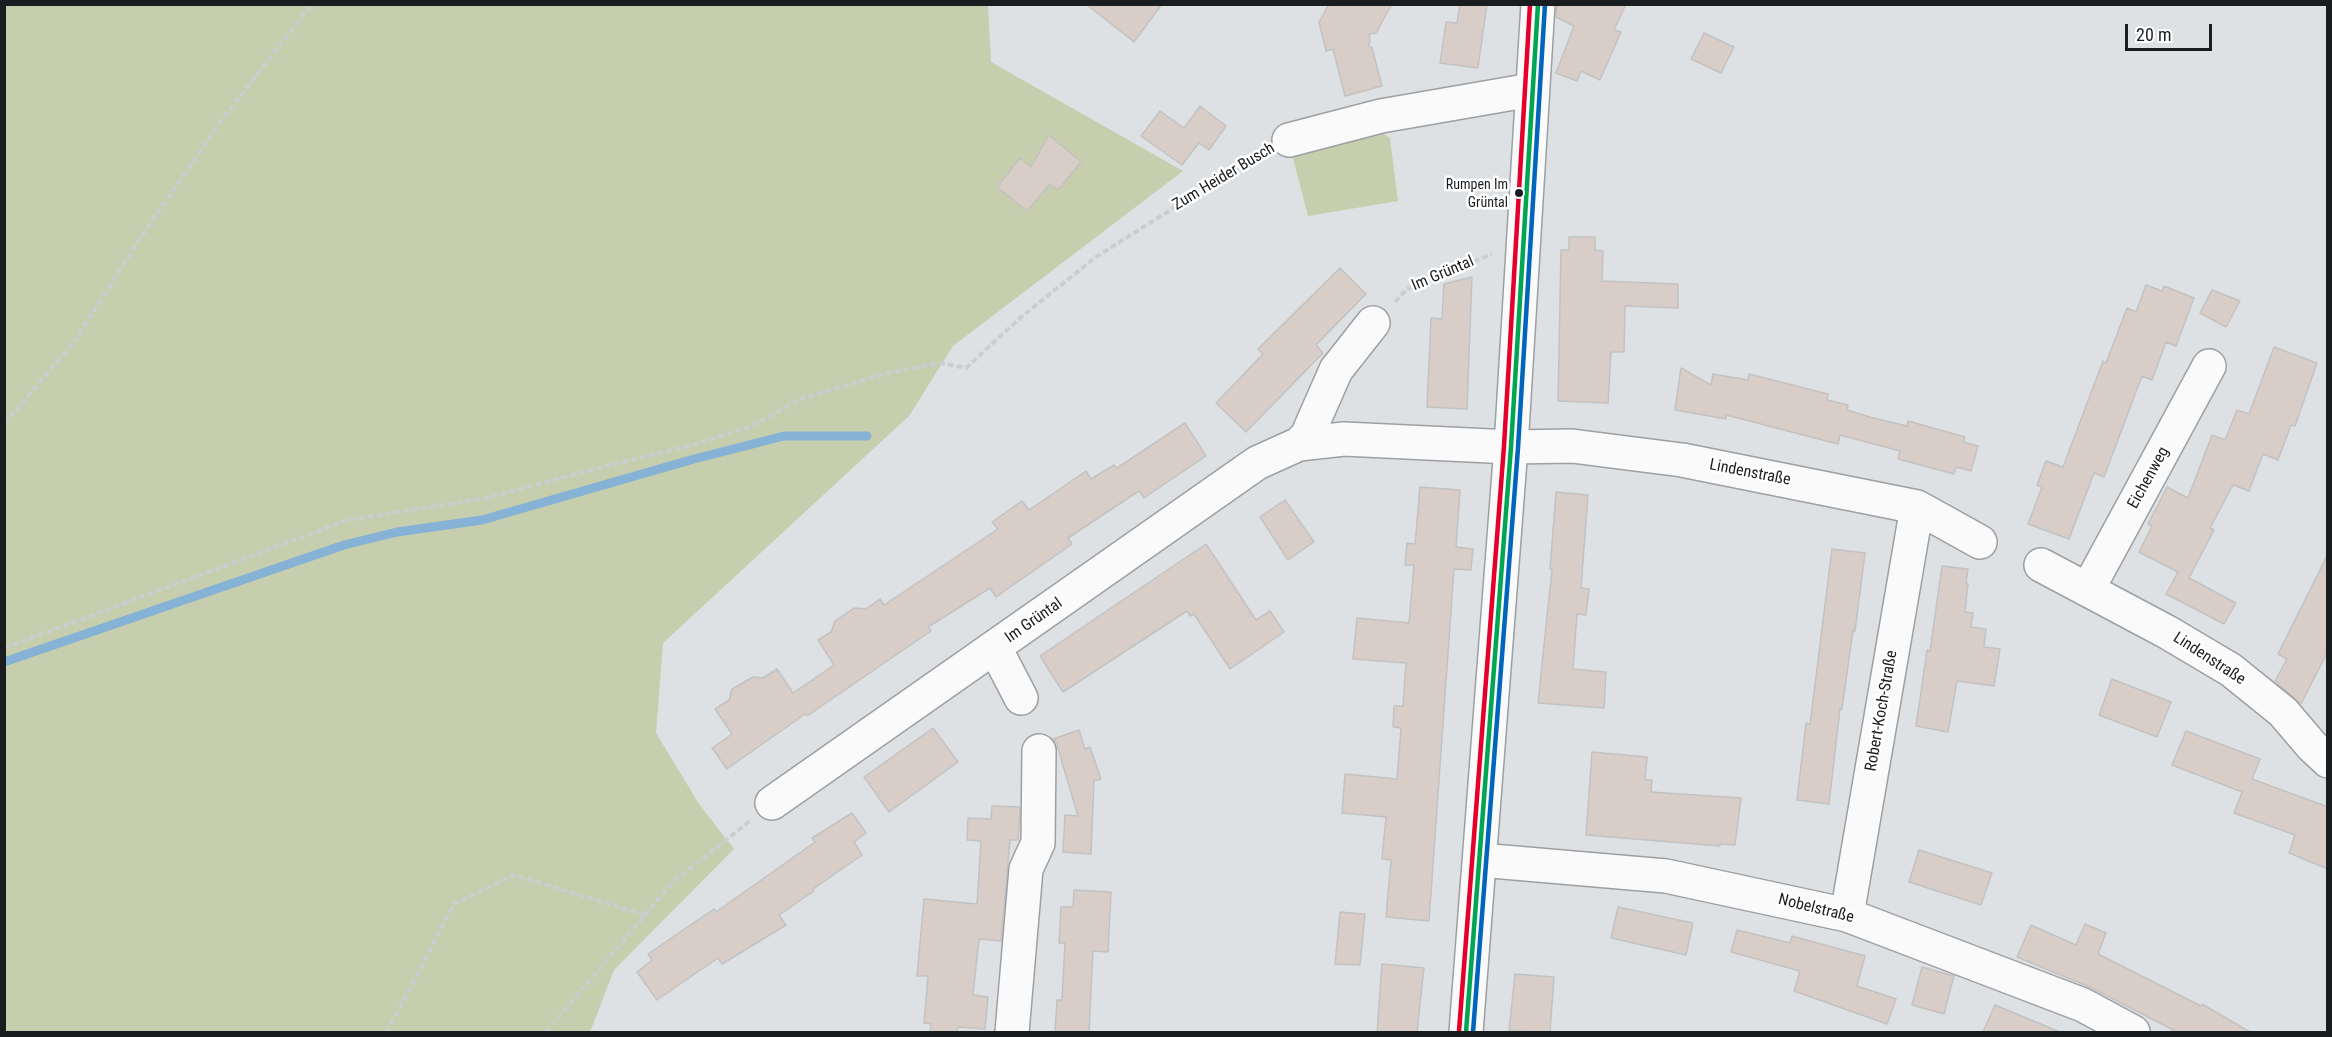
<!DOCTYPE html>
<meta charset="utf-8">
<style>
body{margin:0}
#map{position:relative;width:2332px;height:1037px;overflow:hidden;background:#dee1e4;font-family:"Roboto Condensed",sans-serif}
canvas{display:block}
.frame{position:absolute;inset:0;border:6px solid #1a1d20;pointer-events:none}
.scale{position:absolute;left:2125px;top:24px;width:87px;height:27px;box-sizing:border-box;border:3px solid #1a1d20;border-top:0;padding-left:8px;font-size:18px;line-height:21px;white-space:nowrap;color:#1a1d20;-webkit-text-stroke:4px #fff;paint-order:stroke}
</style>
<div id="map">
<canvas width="2332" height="1037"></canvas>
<div class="frame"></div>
<div class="scale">20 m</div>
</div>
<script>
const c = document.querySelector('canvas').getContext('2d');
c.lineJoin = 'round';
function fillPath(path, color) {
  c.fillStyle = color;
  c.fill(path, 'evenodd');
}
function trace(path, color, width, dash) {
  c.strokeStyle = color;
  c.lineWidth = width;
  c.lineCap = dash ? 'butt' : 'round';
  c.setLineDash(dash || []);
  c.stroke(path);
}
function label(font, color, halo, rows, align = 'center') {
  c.font = font + ' "Roboto Condensed",sans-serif';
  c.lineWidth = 5;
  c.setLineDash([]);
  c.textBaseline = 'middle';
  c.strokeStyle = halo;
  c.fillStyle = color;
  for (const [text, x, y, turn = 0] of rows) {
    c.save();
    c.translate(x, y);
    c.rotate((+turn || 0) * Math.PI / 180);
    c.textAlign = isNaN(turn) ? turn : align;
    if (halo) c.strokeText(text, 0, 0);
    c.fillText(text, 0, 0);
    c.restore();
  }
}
const green = new Path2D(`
 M5,5H988L991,62L1183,171L953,346L909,416L663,643L656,733L699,804L734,849L614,970L590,1032H5Z
 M1379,131L1390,138L1398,201L1308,216L1290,147Z`);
const stream = new Path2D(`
 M4,662L344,545L397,532L482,520L694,459L784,436H867`);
const building = new Path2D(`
 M1086,4H1162L1134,42Z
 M1329,4H1392L1376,33L1369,34L1370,42L1368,45L1372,48L1382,86L1345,96L1333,49L1326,51L1319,22Z
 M1460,4H1487L1478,68L1440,63L1446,22L1457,23Z
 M1557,4H1626L1614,30L1621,32L1600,80L1581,71L1577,81L1556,73L1574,26L1556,17Z
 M1704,33L1734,47L1721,73L1691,59Z
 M1200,106L1226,126L1209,150L1199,143L1182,165L1141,136L1160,111L1184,128Z
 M1049,135L1081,162L1058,190L1050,184L1027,211L997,187L1020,158L1031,167Z
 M1569,237H1595V250L1603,251L1602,281L1678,284V308L1625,306L1624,352H1611L1608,403L1558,401L1561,250H1569Z
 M1340,268L1366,294L1316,345L1323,353L1246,432L1216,403L1263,354L1258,349Z
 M1472,277L1467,409L1427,407L1431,318L1442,319L1444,284Z
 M2146,285L2162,291L2164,286L2194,298L2176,346L2166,342L2152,380L2142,376L2104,477L2094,473L2069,539L2028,524L2042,487L2037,485L2046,461L2063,467L2103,361L2106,363L2127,308L2136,312Z
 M2212,290L2240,301L2226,327L2200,313Z
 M2274,347L2317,363L2295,426L2291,425L2278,460L2263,454L2249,491L2233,485L2210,528L2214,530L2189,578L2236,603L2224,624L2166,594L2178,572L2139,552L2152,526L2148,524L2167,487L2188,498L2212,435L2225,440L2237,410L2249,414Z
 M1681,368L1711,385L1713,374L1748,380L1749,374L1828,394L1827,400L1848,405L1847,410L1873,418L1907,426L1908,421L1965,437L1963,442L1978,446L1971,471L1956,467L1954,474L1898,459L1900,451L1840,435L1838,444L1726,415V419L1675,410Z
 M1185,423L1206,456L1144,498L1139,491L1068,538L1072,544L996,597L990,588L928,627L931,631L807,716L805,714L727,769L712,748L732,734L715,709L729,700L732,689L753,677L763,678L777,669L793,693L834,665L818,640L831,632L835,621L854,608L866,609L880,599L884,605L998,529L992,522L1022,501L1029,510L1086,471L1091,479L1114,465L1117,468Z
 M1420,487L1460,490L1456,547L1473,549L1471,570L1454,569L1429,921L1386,917L1391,860L1382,859L1386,817L1342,813L1345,774L1397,779L1401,728L1393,727L1394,706H1403L1406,663L1353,659L1357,618L1409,623L1414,565H1405L1407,543L1415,544Z
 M1556,492L1588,495L1581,588L1589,589L1586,615L1577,614L1573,669L1606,672L1604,708L1538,703L1552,569H1550Z
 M1285,500L1314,542L1288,560L1260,517Z
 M1206,544L1256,620L1270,611L1284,632L1230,669L1194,614L1190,616L1187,611L1063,692L1040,656Z
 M1832,549L1865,553L1855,631L1853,630L1842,709H1840L1829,804L1797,800L1806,723L1810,724Z
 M2328,554V651L2301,704L2275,681L2287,659L2278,654Z
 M1942,566L1968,569L1966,583L1968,584L1965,612L1973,613L1971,627L1986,629L1984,647L2000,649L1994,686L1957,681L1948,732L1916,726L1927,650L1930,651Z
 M2112,679L2171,702L2157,737L2099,715Z
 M933,728L958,762L889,812L864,777Z
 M1079,730L1085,749L1090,747L1101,779L1094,781L1091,854L1063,852L1065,815L1078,816L1056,742L1053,739Z
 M2186,731L2260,759L2252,779L2328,807V869L2289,853L2295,835L2234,813L2242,792L2172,765Z
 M1592,752L1647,757L1645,780H1652L1651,792L1741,798L1735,845L1720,844V846L1586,835Z
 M992,806L1020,807V811L1018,840H1010L1001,941L979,939L973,995L988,997L985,1029L958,1027L957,1032H930L931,1024L924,1023L928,976H917L924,899L977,904L981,841L967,840L968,818L991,819Z
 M852,813L866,833L854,842L862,855L813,889L814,891L779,915L786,925L722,964L718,958L657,1000L637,972L652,960L648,954L714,909L716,912L815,842L812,838Z
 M1919,850L1992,873L1981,905L1909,882Z
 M1074,890L1111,892L1108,952L1093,951L1089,1032H1055L1057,1000H1062L1065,943H1059L1061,907H1073Z
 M1618,907L1693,923L1686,955L1611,938Z
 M1340,912L1365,914L1360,965L1335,964Z
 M2085,924L2106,933L2098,954L2201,1006L2202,1004L2250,1032H2177L2092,988L2017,957L2031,925L2076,945Z
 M1737,930L1790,943L1792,936L1865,956L1857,986L1896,999L1887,1024L1794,991L1800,971L1731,952Z
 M1382,964L1424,968L1417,1032H1377Z
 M1922,967L1954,976L1944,1014L1912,1005Z
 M1515,974L1554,977L1550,1032L1509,1031Z
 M1995,1005L2060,1032H1983Z`);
const path = new Path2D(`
 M1395,302L1407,289L1492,254
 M4,424L74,342L137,243L221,121L312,4
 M4,648L348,520L486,498L610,465L693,445L749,427L803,398L892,372L941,363L966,368L1020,318L1096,257L1261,153
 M387,1032L454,904L514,875L645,915
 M546,1032L673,882L750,821`);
const minor = new Path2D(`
 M1289,140L1381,116L1531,90
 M1299,444L1307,436L1336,370L1373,323
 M2041,565L2167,632L2231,670L2283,712L2312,746L2328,761
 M2088,589L2209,366
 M995,648L1021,698
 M772,803L1257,463L1299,444L1344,439L1511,447L1572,446L1682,460L1917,507L1980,542
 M1480,860L1666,876L1847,915L2083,1005L2133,1032
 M1847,915L1917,507
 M1012,1032L1026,869L1038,843L1039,751`);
const major = new Path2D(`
 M1466,1032L1511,447L1538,4`);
const bus1 = new Path2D(`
 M1466,1032L1511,447L1538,4`);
const bus2 = new Path2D(`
 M1473,1032L1518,448L1545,4`);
const bus3 = new Path2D(`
 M1459,1031L1504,446L1530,4`);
const markers = [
 [1519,193,5,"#1a1d20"]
];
const busNames = [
 ["Rumpen Im",1508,185],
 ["Grüntal",1508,203]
];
const streetNames = [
 ["Zum Heider Busch",1224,177,-31],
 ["Im Grüntal",1443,274,-23],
 ["Lindenstraße",1750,473,11],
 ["Eichenweg",2149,478,-61],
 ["Im Grüntal",1034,621,-35],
 ["Lindenstraße",2209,659,33],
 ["Robert-Koch-Straße",1882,711,-80],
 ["Nobelstraße",1816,909,14]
];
fillPath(green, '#c6ceae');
trace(stream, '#86b3d5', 9);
fillPath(building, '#d8cdc7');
trace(building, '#c2c2c2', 1.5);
trace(minor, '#9d9fa2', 36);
trace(major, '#9d9fa2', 36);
trace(path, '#cbcdce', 4, [6, 3]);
trace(minor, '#fafafb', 33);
trace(major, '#fafafb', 33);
trace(bus1, '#00a651', 4.5);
trace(bus2, '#0065bd', 4.5);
trace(bus3, '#e4002b', 4.5);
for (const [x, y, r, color] of markers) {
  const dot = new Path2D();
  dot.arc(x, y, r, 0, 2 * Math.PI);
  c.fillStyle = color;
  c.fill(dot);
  trace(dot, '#fff', 2);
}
label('14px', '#1a1d20', '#fff', busNames, 'right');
label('16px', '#1a1d20', '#fff', streetNames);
</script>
